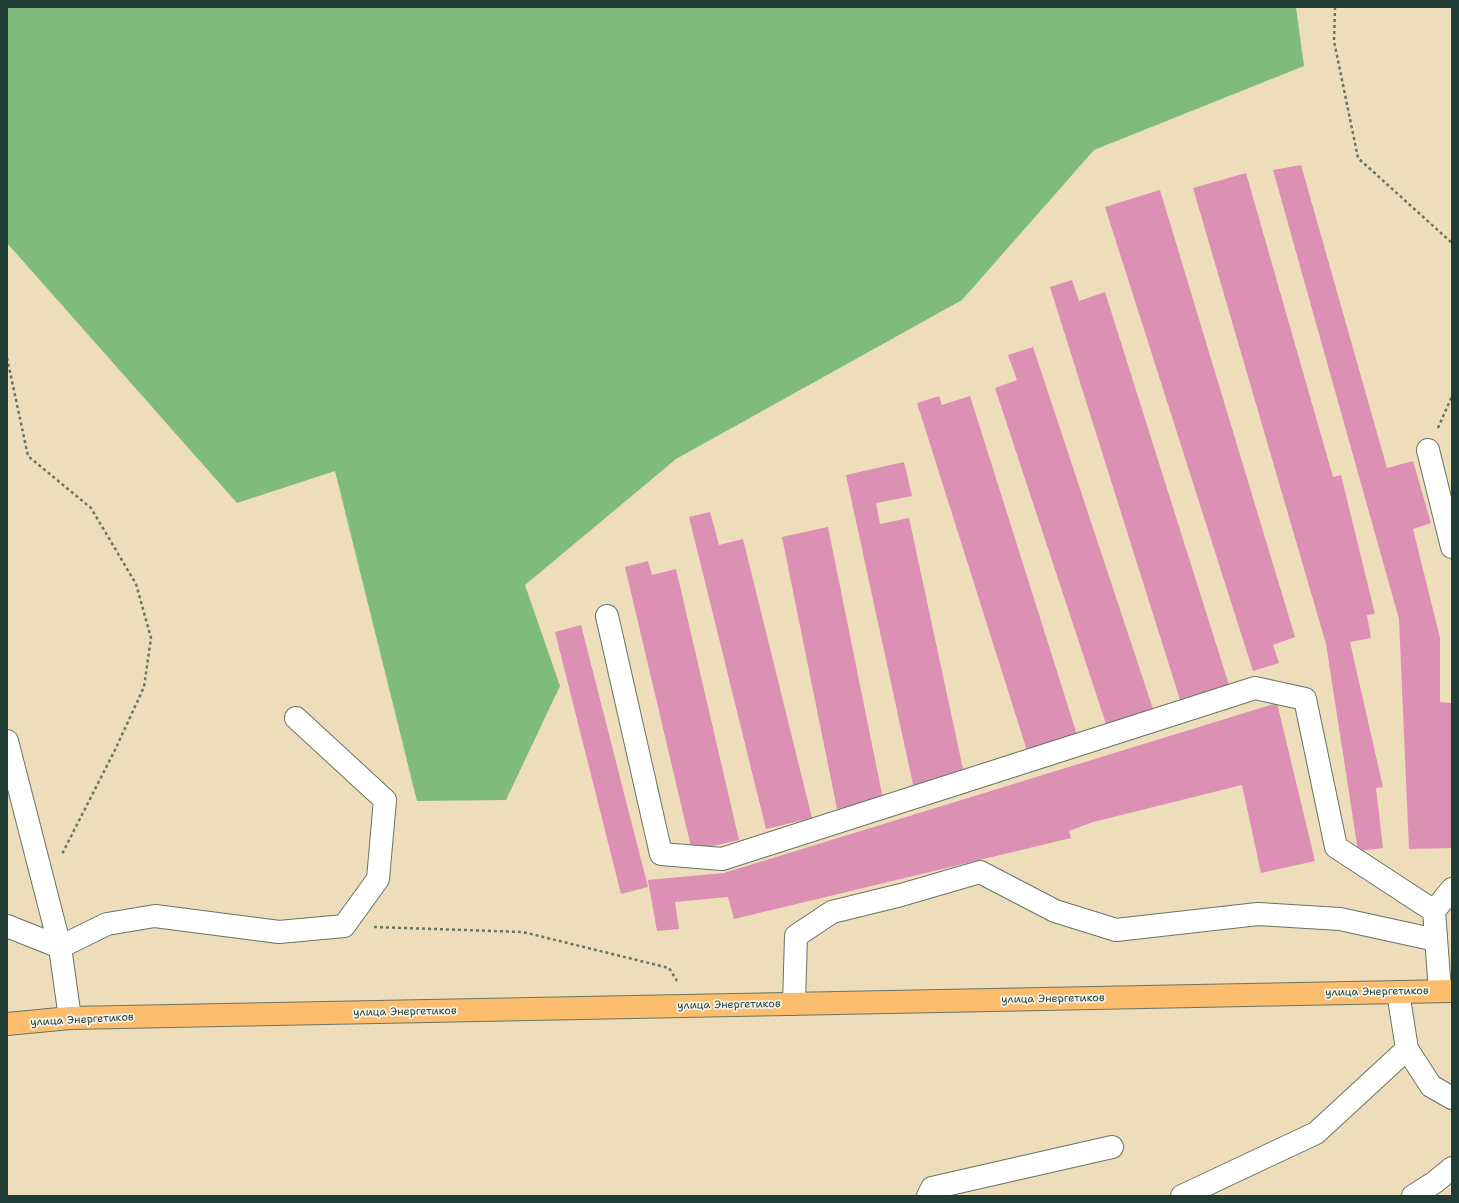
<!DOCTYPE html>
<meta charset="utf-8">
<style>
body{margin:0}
#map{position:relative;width:1459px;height:1203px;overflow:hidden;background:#edb;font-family:"Shantell Sans",sans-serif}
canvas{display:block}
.frame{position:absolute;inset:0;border:8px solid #1f3d34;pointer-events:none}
</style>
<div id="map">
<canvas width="1459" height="1203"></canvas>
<div class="frame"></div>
</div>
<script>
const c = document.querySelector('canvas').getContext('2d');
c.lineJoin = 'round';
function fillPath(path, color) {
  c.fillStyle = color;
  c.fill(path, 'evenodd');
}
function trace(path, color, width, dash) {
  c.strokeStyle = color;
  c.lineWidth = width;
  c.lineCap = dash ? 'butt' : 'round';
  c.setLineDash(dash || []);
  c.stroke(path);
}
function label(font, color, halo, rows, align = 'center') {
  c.font = font + ' "Shantell Sans",sans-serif';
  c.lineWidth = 3.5;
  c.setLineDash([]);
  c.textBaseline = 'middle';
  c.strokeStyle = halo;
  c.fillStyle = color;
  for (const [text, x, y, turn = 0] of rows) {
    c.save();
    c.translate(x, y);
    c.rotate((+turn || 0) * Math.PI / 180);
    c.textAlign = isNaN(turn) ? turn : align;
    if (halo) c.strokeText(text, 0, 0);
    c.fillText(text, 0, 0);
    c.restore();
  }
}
const forest = new Path2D(`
 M7,7H1296L1304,66L1094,150L962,300L676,459L525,585L560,686L506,800L417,801L335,471L237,503L7,243Z`);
const building = new Path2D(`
 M1301,165L1387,468L1413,461L1431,523L1413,529L1440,638V702L1451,703L1452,848L1409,849L1399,619L1273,170Z
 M1246,173L1333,477L1341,475L1375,614L1367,615L1371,638L1350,642L1383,787L1376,788L1383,848L1358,851L1326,644L1193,188Z
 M1160,190L1295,637L1273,645L1279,663L1253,671L1105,207Z
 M1072,280L1079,301L1105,292L1230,688L1181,703L1050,287Z
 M1033,347L1154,712L1107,727L995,388L1017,380L1008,355Z
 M939,396L942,405L970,396L1078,738L1028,754L917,403Z
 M904,462L912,496L876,503L880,524L909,518L965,778L914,789L846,475Z
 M710,512L719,545L743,539L812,818L766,829L689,517Z
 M828,527L883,799L837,809L782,537Z
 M648,561L652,575L676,569L739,840L692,851L625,567Z
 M581,625L648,887L621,894L555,632Z
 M1277,703L1315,861L1261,873L1242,785L1093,822L1069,831L1071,838L734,919L728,897L675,902L679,929L657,931L648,880L724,873Z`);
const path = new Path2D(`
 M1335,7L1334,41L1358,158L1452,243
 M7,358L28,456L91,508L136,584L151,638L144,687L115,750L62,854
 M1438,428L1452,396
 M374,927L523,932L669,968L677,981`);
const minor = new Path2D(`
 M1428,450L1452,547
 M607,616L661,854L722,859L1255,688L1305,699L1336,847L1434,911
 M7,741L60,947L70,1018
 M7,926L60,947L107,924L155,916L279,932L344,926L378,879L385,800L296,718
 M1440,991L1434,911L1452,889
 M1398,992L1407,1049L1431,1086L1452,1098
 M794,1004L796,936L832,912L901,895L980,872L1055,911L1116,930L1258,914L1340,919L1436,940
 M928,1196L932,1188L1112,1147
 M1182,1196L1316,1133L1407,1049
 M1413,1196L1435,1182L1452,1168`);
const major = new Path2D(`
 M7,1024L70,1018L1452,991`);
const streetNames = [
 ["улица Энергетиков",1377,992,-1],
 ["улица Энергетиков",1053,999,-1],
 ["улица Энергетиков",729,1005,-1],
 ["улица Энергетиков",405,1012,-1],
 ["улица Энергетиков",82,1020,-3]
];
fillPath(forest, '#7fbc7b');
fillPath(building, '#dc90b4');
trace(minor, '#677563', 24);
trace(major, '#677563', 24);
trace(path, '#677563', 2.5, [3, 3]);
trace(minor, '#fff', 22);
trace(major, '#fcbd6f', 22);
label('11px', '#1f3d34', '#f7f3e8', streetNames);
</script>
